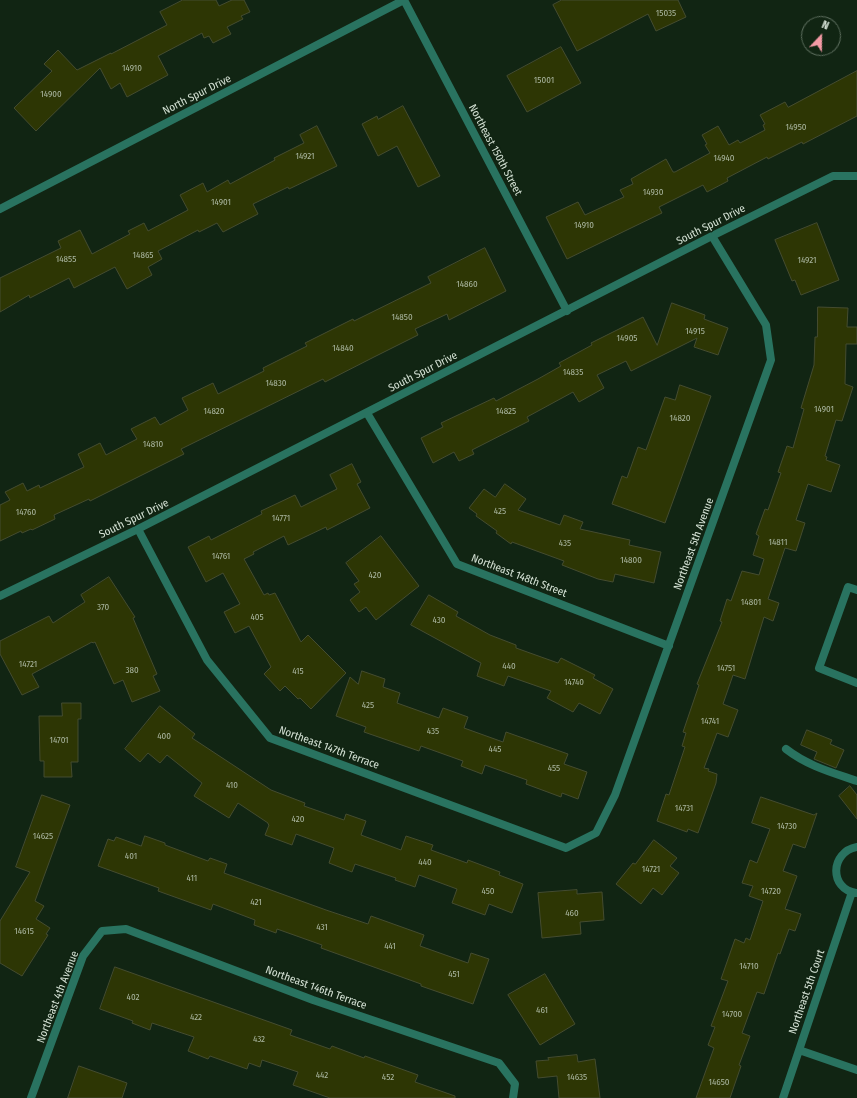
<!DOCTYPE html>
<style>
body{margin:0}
#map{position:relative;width:857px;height:1098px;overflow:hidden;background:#112513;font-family:"Fira Sans Condensed",sans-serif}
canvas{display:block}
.north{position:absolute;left:801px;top:16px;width:40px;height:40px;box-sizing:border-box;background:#112513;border:1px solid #5f7060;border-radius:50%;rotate:22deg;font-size:11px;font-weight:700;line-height:16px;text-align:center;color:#d4e1d4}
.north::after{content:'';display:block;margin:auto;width:14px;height:18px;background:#f49aa5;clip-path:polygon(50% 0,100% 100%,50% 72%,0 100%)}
</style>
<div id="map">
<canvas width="857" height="1098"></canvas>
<div class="north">N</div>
</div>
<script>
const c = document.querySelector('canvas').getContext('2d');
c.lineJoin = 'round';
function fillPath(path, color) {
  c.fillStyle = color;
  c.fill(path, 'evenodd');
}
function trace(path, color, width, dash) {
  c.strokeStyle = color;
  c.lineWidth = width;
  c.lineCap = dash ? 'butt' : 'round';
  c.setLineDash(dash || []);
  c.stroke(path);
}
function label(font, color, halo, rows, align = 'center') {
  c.font = font + ' "Fira Sans Condensed",sans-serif';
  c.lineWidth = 3;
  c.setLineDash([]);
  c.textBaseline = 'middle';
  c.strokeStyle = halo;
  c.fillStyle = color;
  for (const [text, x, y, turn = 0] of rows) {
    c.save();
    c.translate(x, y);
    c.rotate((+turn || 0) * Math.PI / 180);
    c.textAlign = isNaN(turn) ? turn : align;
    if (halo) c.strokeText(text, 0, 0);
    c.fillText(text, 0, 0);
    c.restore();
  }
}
const building = new Path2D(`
 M183,0H216L219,6L232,0H244L250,12L241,16L243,19L227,27L231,34L213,43L209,36L204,38L202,33L158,56L168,75L127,97L120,83L111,89L100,68L36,131L14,108L52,71L44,64L58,50L77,70L111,53V54L167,25L160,12Z
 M562,0H678L686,17L656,31L648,14L577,51L553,5Z
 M561,47L581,83L527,112L507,76Z
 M857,71V116L803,144L802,142L768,159L767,157L727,178L728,181L707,192L703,185L659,207L662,213L567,259L546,217L578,202L585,215L624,197L620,190L633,184L631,179L666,159L673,172H675L710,153L705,145L707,144L702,135L718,126L729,145L738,140L740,143L765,130L763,125L765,124L760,115L785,102L788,107Z
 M403,106L440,176L418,187L397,146L378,156L362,124L377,116L378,119Z
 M317,126L337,166L289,189L288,187L253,204L258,214L223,232L217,223L199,232L198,230L158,251L162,259L148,267L152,275L127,289L115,267L74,288L69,278L30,298L29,295L0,312V278L61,248L58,241L80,230L92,254L130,234L128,231L144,223L148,231L188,210L180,195L203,183L207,192L228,180L230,184L275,160L274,158L304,143L300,135Z
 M817,223L839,280L801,295L795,280L792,281L775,240Z
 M485,248L506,291L449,320L447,314L415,329L418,335L374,357L325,382L323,379L181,449L184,454L90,501L89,499L54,515L55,519L32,530L31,529L22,533L21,531L0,541V505L10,500L5,492L23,483L27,491L39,485L40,488L84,467L78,454L100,443L106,455L137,439L131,429L155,417L160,425L188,410L182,398L213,383L218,394L264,371L263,368L307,346L305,343L353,319L354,321L431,283L428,277Z
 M672,303L705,315L704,319L728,328L718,355L694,347L697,338L631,371L626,361L597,375L604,388L579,402L573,392L527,417L529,421L472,450L474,454L459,461L454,452L433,463L421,438L443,427L441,423L494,398L496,401L538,379L561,366L559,363L592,345L591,343L643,317L657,345Z
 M818,307L848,308L847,327H857V344H846L845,384L853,387L842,421L836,420L825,456L827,457L826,460L840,465L831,492L808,484L796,520L805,523L796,551L785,548L768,599L779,603L773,621L764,617L745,679L733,675L723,704L738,710L728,737L717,733L704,768L709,769L708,771L717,774L716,783L698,833L688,829L687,832L657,821L666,794L669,795L685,747L682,746L686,733L683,732L699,685L697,684L722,622L720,621L727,599L731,601L742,571L759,575L764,559L753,555L759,536L756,534L765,509L768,510L781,473L778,472L787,446L793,448L804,409L801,408L814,365L815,337H817Z
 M680,385L711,396L665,523L612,504L622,476L627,478L638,447L646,450L665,397L675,400Z
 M352,464L361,482L357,484L370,508L327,530L326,527L288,545L284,536L253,552L254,554L244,559L264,595L268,593L269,595L275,593L301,642L308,635L346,673L311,709L300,698L298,699L285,686L280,691L264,674L271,667L249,626L235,633L224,612L240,604L223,573L206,582L188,547L209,536L211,540L262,514L261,511L295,495L301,507L337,489L330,475Z
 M505,484L526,499L518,510L560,525L564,515L583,522L580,529L630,540L629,545L661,552L654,583L615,574L613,582L598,579L562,565L564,561L512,542L511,544L496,533L497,531L476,516L477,514L469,508L484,489L495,497Z
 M381,536L419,586L376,620L366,607L359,612L350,600L360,592L354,584L359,581L346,563Z
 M109,577L135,617L133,618L157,674L153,676L160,691L132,702L123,680L114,684L95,642L93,643L92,642L32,674L39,687L22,695L0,654V641L49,616L53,623L85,602L81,595Z
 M429,595L458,612L456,616L490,635L516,645V648L558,663L561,658L595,675L593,678L613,689L600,714L579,703L573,712L547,698L551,691L508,676L504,686L477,676L481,663L411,625Z
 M362,671L385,679L383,687L400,693L397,703L439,718L443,708L468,717L464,728L503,742L506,732L568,754L564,764L587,772L578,799L562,793L561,797L526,784L527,780L485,765L482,774L461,766L463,761L421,746L419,751L364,732L366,727L336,716L350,677L358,684Z
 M62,703H81V719H78V762H71L72,777H44V761H40L39,716H62Z
 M160,706L195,734L192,738L271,790L305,803L304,806L344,820L346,814L366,821L361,835L401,850L406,836L433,845L431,850L467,863L468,860L500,872L499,875L523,884L512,913L489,904L485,915L452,903L457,889L419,875L415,887L395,880L396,878L355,864L352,872L329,863L334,848L296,834L292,845L265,835L269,825L268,824V823L238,803L229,818L194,796L202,783L167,755L160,763L148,753L140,762L125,749Z
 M807,730L832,740L830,744L844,750L836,768L814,759L817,752L801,745Z
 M850,786L857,795V819L839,796Z
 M42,795L70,805L35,901L44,906L36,919L50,928L46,934L48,935L22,976L0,963V921L30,872L16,867Z
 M761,797L814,815L817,813L805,848L793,844L783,871L797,876L785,909L801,914L795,931L789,929L780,954L778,953L764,994L757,992L742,1033L750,1036L739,1065L741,1066L730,1098H696L714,1048L708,1045L715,1027L711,1026L728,981L721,979L735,939L744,943L746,938L750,940L763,901L749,896L753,886L742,883L750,860L757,863L770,829L752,823Z
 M145,836L165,843V845L208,861L210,858L227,864L224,873L326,910L368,924L371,916L424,935L420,946L468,963L471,953L489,959L473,1004L421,986V984L321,948L322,945L277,929L276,933L254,925L255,920L213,904L211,910L158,891L159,888L98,866L108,839L114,841L116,837L141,846Z
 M654,840L677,858L670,866L679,873L662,895L653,888L641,904L616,884L633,863L635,864Z
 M577,890V894L602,892L604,920L580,922L581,934L542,938L538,893Z
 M115,967L292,1030L290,1035L330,1049L332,1046L364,1058L365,1056L418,1075L415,1082L455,1096V1098H330L293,1085L298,1072L262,1060L260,1067L249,1063L247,1069L210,1056L208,1059L188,1051L194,1037L152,1023L150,1030L132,1023L133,1021L100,1009Z
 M545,974L575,1024L540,1045L508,995Z
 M577,1055L578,1062L595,1059L600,1098H559L557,1076L538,1078L536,1061L549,1060L548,1058Z
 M79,1066L127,1083L122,1098H68Z`);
const lane = new Path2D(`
 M857,590L848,587L819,668L857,683
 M786,749C808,766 831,772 857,781`);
const street = new Path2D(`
 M404,0L567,311
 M0,209L404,0
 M367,413L457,564L669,646
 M138,529L207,660L270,738L566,848L596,833L615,795L771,360L766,325L712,236
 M0,596L138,529L712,236L833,176H857
 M856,893C829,889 830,852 857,847
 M799,1050L857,1070
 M31,1098L83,956L102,931L126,929L313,1000L499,1063L515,1084L513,1098
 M783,1098L852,892`);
const numberNames = [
 ["15035",666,13],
 ["14910",132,68],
 ["15001",544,80],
 ["14900",51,94],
 ["14950",796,127],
 ["14921",305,156],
 ["14940",724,158],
 ["14930",653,192],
 ["14901",221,202],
 ["14910",584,225],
 ["14865",143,255],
 ["14855",66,259],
 ["14921",807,260],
 ["14860",467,284],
 ["14850",402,317],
 ["14915",695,331],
 ["14905",627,338],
 ["14840",343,348],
 ["14835",573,372],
 ["14830",276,383],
 ["14901",824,409],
 ["14820",214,411],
 ["14825",506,411],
 ["14820",680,418],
 ["14810",153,444],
 ["425",500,511],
 ["14760",26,512],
 ["14771",281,518],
 ["14811",778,542],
 ["435",565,543],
 ["14761",221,556],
 ["14800",631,560],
 ["420",375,575],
 ["14801",751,602],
 ["370",103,607],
 ["405",257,617],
 ["430",439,620],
 ["14721",28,664],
 ["440",509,666],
 ["14751",726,668],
 ["380",132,670],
 ["415",298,671],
 ["14740",574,682],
 ["425",368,705],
 ["14741",710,721],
 ["435",433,731],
 ["400",164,736],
 ["14701",59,740],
 ["445",495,749],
 ["455",554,768],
 ["410",232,785],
 ["14731",684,808],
 ["420",298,819],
 ["14730",787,826],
 ["14625",43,836],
 ["401",131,856],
 ["440",425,862],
 ["14721",651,869],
 ["411",192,878],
 ["450",488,891],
 ["14720",771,891],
 ["421",256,902],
 ["460",572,913],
 ["431",322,927],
 ["14615",24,931],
 ["441",390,946],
 ["14710",749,966],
 ["451",454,974],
 ["402",133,997],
 ["461",542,1010],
 ["14700",732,1014],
 ["422",196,1017],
 ["432",259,1039],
 ["442",322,1075],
 ["452",388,1077],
 ["14635",577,1077],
 ["14650",719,1082]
];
const streetNames = [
 ["North Spur Drive",197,95,-27],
 ["Northeast 150th Street",495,150,62],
 ["South Spur Drive",711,225,-27],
 ["South Spur Drive",423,372,-27],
 ["South Spur Drive",134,519,-26],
 ["Northeast 5th Avenue",694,544,-70],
 ["Northeast 148th Street",519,576,21],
 ["Northeast 147th Terrace",329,748,20],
 ["Northeast 146th Terrace",316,988,20],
 ["Northeast 5th Court",807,992,-71],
 ["Northeast 4th Avenue",58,997,-69]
];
fillPath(building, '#2d3604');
trace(building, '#454c30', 1);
trace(lane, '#297360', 8);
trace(street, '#297360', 8);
label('9px', '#aab6a0', null, numberNames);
label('11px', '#d4e1d4', '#112513', streetNames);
</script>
